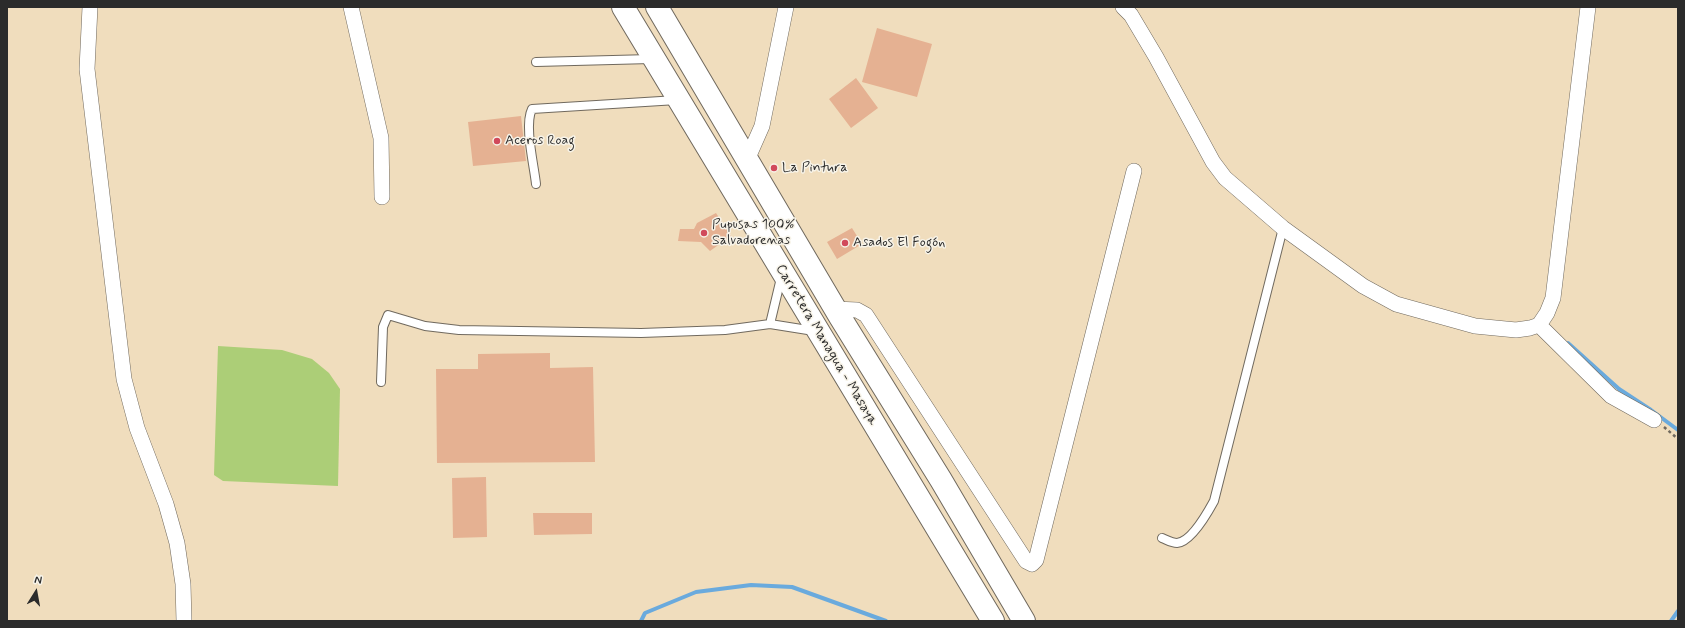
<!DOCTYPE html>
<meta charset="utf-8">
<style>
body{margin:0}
#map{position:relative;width:1685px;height:628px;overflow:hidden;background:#f0ddbd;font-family:Mynerve,sans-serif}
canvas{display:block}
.frame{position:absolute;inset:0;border:8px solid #2b2b2b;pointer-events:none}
.north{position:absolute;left:16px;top:572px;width:40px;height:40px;-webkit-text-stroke:3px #f7f3e8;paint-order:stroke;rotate:11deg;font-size:11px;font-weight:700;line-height:16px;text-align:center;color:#2b2b2b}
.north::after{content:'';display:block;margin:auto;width:14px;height:18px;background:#2b2b2b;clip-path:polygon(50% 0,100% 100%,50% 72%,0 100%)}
</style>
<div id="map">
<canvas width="1685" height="628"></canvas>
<div class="frame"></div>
<div class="north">N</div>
</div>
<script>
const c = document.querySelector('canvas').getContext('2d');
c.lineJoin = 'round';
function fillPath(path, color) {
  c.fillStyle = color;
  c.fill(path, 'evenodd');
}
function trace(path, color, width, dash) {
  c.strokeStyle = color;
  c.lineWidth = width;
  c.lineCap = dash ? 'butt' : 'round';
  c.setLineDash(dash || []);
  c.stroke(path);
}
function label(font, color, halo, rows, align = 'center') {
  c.font = font + ' Mynerve,sans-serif';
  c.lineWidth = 3;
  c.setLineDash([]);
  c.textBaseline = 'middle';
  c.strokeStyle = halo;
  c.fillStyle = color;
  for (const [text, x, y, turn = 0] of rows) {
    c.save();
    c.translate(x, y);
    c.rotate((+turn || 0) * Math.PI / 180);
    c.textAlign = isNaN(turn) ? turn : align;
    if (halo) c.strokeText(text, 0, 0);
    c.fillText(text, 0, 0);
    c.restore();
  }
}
const green = new Path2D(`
 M218,346L282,350L312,359L329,373L340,389L338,486L223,481L214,475Z`);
const stream = new Path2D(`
 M1568,343L1619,389L1651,410L1678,430
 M641,621L645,613L696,592L751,585L792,587L886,621
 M1671,621L1678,611`);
const building = new Path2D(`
 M877,28L932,44L917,97L862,82Z
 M856,78L878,108L851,128L829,99Z
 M521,116L526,161L473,166L468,122Z
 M716,213L731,236L710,251L701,242L678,241L680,229H694L697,223Z
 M852,228L862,244L837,259L827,242Z
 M550,353V368L593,367L595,462L437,463L436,369H478V354Z
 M486,477L487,537L453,538L452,478Z
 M533,513H592V534L534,535Z`);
const path = new Path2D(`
 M1664,427L1678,439`);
const lane = new Path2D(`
 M536,62L651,59
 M536,184C534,165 524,125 532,109L677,100
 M770,324L781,278
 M381,382L383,327L388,315L425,326L459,330L641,333L725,330L770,324L814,331
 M1162,538C1167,540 1172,543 1177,543C1191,542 1208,512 1214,501L1283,228`);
const street = new Path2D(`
 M90,7L87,69L124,379L137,428L166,504L177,543L183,584L184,621
 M351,7L381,138L382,197
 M1123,7L1131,15L1156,57L1213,162L1225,178L1283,228L1363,286L1396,304L1475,326L1516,330L1530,328L1539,325L1547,313L1553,298L1588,7
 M747,160L762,126L786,7
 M835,309L857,310L866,315L1026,561L1032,564L1036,560L1134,171
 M1539,325L1611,396L1654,420`);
const highway = new Path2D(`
 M623,7C745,212 868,417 993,621
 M657,7L840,317L941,480L1024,621`);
const markers = [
 [497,141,4,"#d1495b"],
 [774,168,4,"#d1495b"],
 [704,233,4,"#d1495b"],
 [845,243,4,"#d1495b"]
];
const poiNames = [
 ["Aceros Roag",505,141],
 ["La Pintura",782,168],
 ["Pupusas 100%",712,225],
 ["Salvadorenas",712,241],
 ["Asados El Fogón",853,243]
];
const streetNames = [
 ["Carretera Managua - Masaya",826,345,59]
];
fillPath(green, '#acce77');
trace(stream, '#6aaadd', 4);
fillPath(building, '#e5b192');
trace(lane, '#70695e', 10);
trace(street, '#70695e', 16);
trace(highway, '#70695e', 24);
trace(path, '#70695e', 2.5, [3, 3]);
trace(lane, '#fff', 8);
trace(street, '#fff', 15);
trace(highway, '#fff', 22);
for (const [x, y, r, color] of markers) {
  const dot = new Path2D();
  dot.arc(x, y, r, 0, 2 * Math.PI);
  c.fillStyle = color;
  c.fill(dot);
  trace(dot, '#f7f3e8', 1.5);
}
label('14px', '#2b2b2b', '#f7f3e8', poiNames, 'left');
label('14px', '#2b2b2b', '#f7f3e8', streetNames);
</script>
